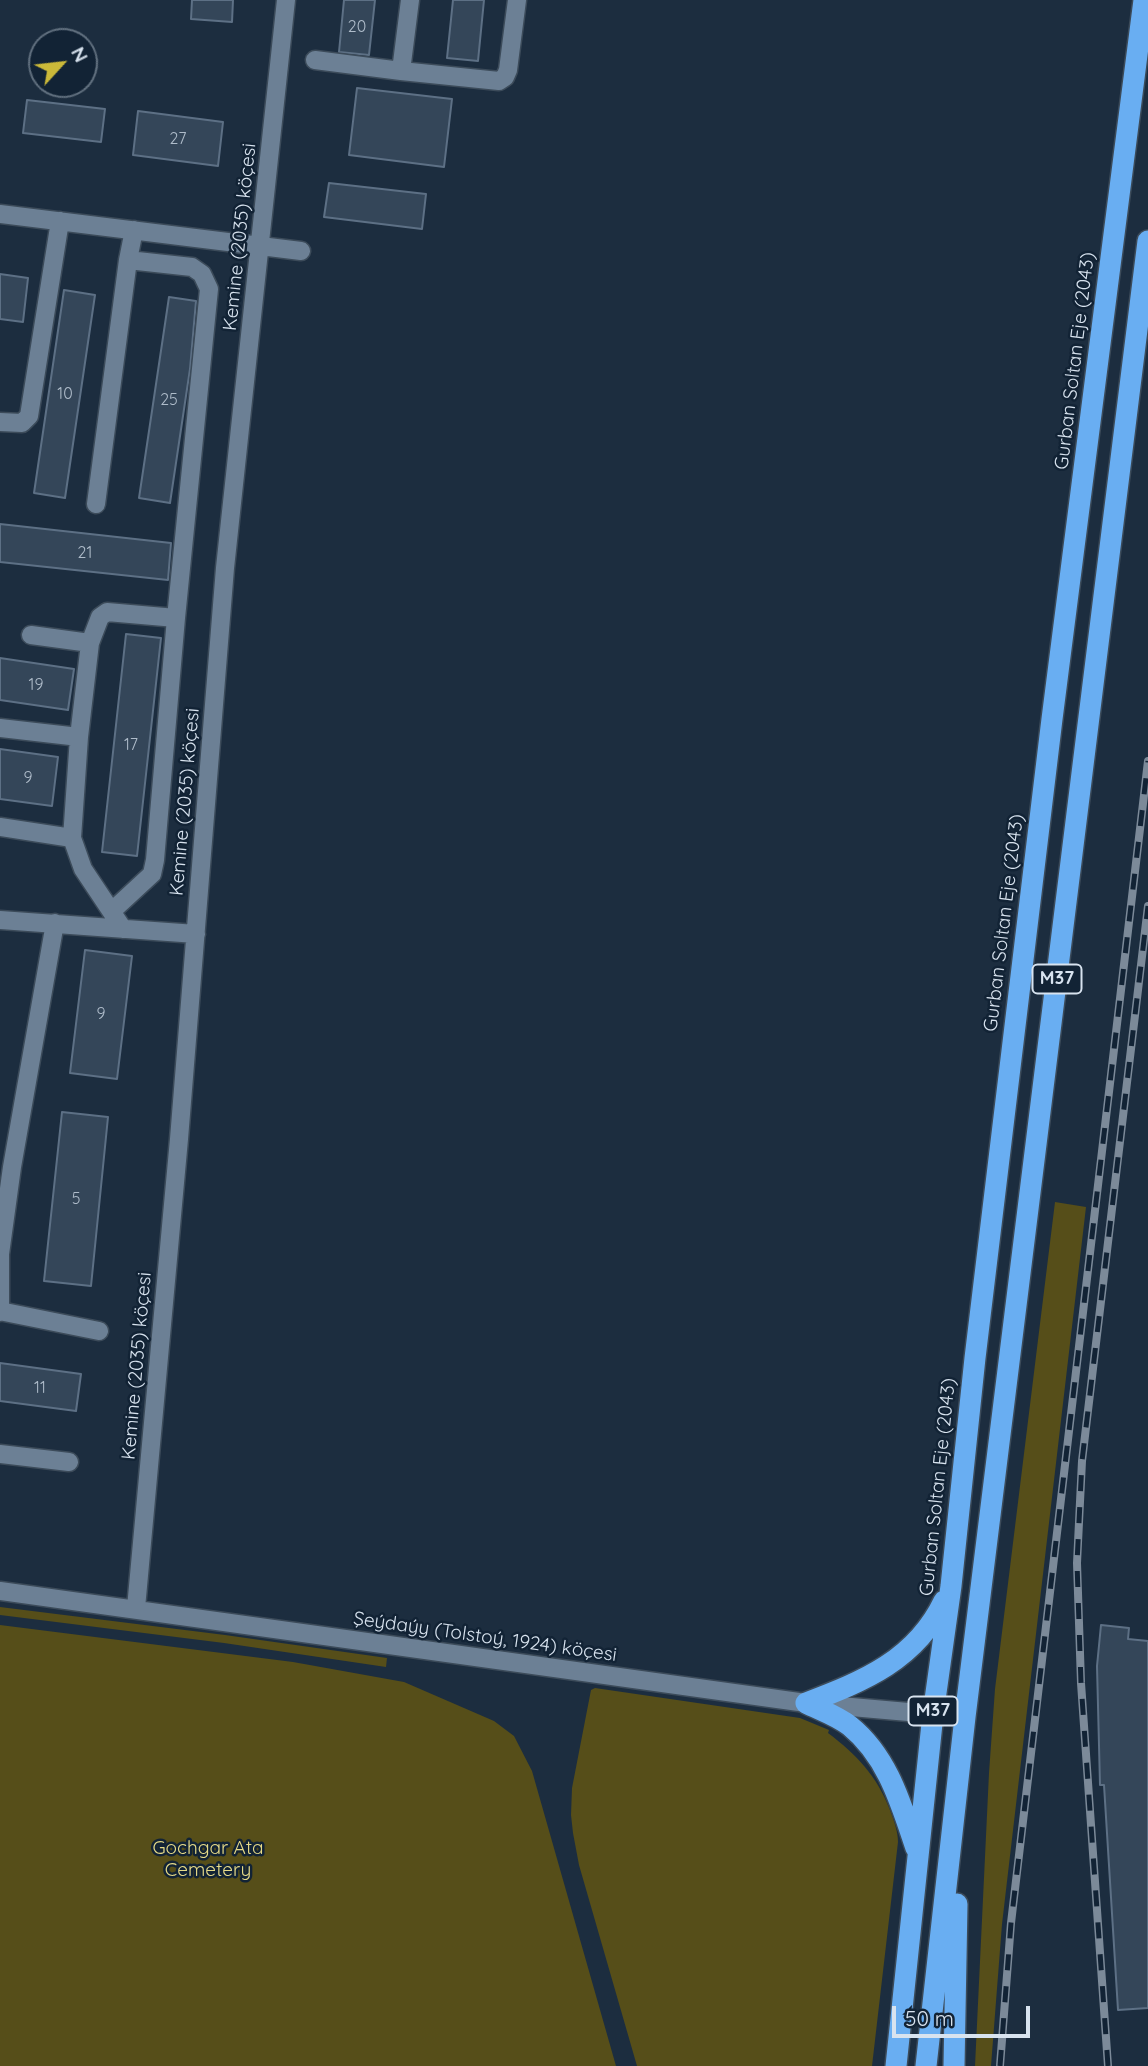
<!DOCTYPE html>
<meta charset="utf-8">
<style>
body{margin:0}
#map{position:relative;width:1148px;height:2066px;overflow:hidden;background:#1c2d3f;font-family:Quicksand,sans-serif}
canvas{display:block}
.north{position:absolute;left:28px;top:28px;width:70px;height:70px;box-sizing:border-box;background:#122335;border:2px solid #61707f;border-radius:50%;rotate:63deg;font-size:19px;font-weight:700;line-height:28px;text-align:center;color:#d8e3ef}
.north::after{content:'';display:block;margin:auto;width:24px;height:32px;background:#cbb939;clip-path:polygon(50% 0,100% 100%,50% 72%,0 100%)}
.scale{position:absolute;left:892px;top:2006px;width:138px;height:32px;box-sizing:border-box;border:4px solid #d8e3ef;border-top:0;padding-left:9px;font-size:21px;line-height:24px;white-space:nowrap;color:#d8e3ef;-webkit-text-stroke:5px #122335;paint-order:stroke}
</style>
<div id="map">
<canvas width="1148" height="2066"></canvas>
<div class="north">N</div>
<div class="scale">50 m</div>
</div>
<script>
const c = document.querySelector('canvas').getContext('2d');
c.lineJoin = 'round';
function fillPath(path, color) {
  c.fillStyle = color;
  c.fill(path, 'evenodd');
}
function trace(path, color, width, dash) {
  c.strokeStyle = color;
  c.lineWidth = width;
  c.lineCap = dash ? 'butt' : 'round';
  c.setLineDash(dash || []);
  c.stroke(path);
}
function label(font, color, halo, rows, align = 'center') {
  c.font = font + ' Quicksand,sans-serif';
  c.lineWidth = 5;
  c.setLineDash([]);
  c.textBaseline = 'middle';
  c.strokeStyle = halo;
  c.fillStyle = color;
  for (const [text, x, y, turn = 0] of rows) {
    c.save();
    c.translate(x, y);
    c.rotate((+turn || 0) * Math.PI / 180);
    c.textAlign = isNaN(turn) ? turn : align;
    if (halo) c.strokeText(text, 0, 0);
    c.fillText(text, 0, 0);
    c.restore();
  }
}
const green = new Path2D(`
 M1055,1202L1086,1207L1002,1924L991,2066H975L989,1773L995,1689Z
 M0,1607L225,1635L387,1658L386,1667L224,1643L0,1615Z
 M0,1625L293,1662L404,1682L494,1721L514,1736L532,1771L616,2066H0Z
 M595,1688L800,1718L829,1730L828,1733C857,1755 877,1776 890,1810C894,1821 898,1831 898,1842L872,2066H637L579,1865L573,1833L571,1815L572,1788L591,1690Z`);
const building = new Path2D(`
 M192,0H233L232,22L191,19Z
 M344,0H375L369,55L339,52Z
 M453,0H484L478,61L447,58Z
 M357,88L452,99L444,167L349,155Z
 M27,100L105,109L101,142L23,133Z
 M138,111L223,122L218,166L133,155Z
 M329,183L426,194L422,229L324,217Z
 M0,274L28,278L23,322L0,319Z
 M64,290L95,295L65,498L34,493Z
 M169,297L196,301L190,369L170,503L139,498Z
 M0,524L171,543L168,580L0,562Z
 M126,634L161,638L137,856L102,852Z
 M0,658L74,669L68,710L0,700Z
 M0,749L58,757L52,806L0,799Z
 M85,950L132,956L117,1079L70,1073Z
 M62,1112L108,1117L91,1286L44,1281Z
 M0,1363L81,1374L76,1411L0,1401Z
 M1101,1625L1129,1628L1128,1639L1148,1641V2008L1118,2010L1104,1785H1100L1097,1666Z`);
const minor = new Path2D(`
 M410,0L401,71L499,81L505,77L508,70L517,0
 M315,60L401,71
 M0,214L301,251
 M0,422L22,423L29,416L60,221
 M96,504L128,260L134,230
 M31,635L90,643
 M0,728L79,737
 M0,827L72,838
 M112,911L152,874L155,860L176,618L209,289L202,274L192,267L128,260
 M0,920L196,934
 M123,929L83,869L72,838L79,737L90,643L100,617L107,612L176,618
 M0,1311L99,1331
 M0,1312V1254L12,1167L55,923
 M0,1454L69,1462
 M0,1591L806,1703L965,1717
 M136,1608L179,1139L225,568L286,0`);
const highway = new Path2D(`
 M806,1703C820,1710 838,1716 850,1726C888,1757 901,1804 916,1848
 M806,1703C864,1681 916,1660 944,1601
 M896,2066L933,1714L951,1586L975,1358L1052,719L1144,0
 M926,2066L965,1717L1148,241
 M954,2066L957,1904`);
const rail = new Path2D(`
 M1000,2066L1011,1923L1148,761
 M1108,2066L1081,1683L1077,1563L1082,1461L1148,906`);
const numberNames = [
 ["20",357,27],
 ["27",178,139],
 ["10",65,394],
 ["25",169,400],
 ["21",85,553],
 ["19",36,685],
 ["17",131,745],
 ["9",28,778],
 ["9",101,1014],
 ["5",76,1199],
 ["11",40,1388]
];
const shields = [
 [1057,979,49],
 [933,1711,49]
];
const shieldNames = [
 ["M37",1057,979],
 ["M37",933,1711]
];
const streetNames = [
 ["Kemine (2035) köçesi",240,237,-84],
 ["Gurban Soltan Eje (2043)",1075,361,-83],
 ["Kemine (2035) köçesi",185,802,-85],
 ["Gurban Soltan Eje (2043)",1004,923,-83],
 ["Kemine (2035) köçesi",137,1366,-85],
 ["Gurban Soltan Eje (2043)",938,1487,-84],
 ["Şeýdaýy (Tolstoý, 1924) köçesi",485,1637,8]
];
const parkNames = [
 ["Gochgar Ata",208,1848],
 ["Cemetery",208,1870]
];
fillPath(green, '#564e19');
fillPath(building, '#344659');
trace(building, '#5d7085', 2);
trace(minor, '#3c4b5a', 21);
trace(highway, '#3c4b5a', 24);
trace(minor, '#6c8095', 18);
trace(highway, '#69aef2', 21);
trace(rail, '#7c8a99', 8);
trace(rail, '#122335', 5, [16]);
label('16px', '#afbcca', null, numberNames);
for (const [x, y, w] of shields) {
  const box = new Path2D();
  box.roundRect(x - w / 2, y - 14.5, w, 29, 5);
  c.fillStyle = '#122335';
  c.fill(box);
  trace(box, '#d8e3ef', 2);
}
label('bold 18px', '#d8e3ef', null, shieldNames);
label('19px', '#d8e3ef', '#122335', streetNames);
label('19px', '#e7db88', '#122335', parkNames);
</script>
